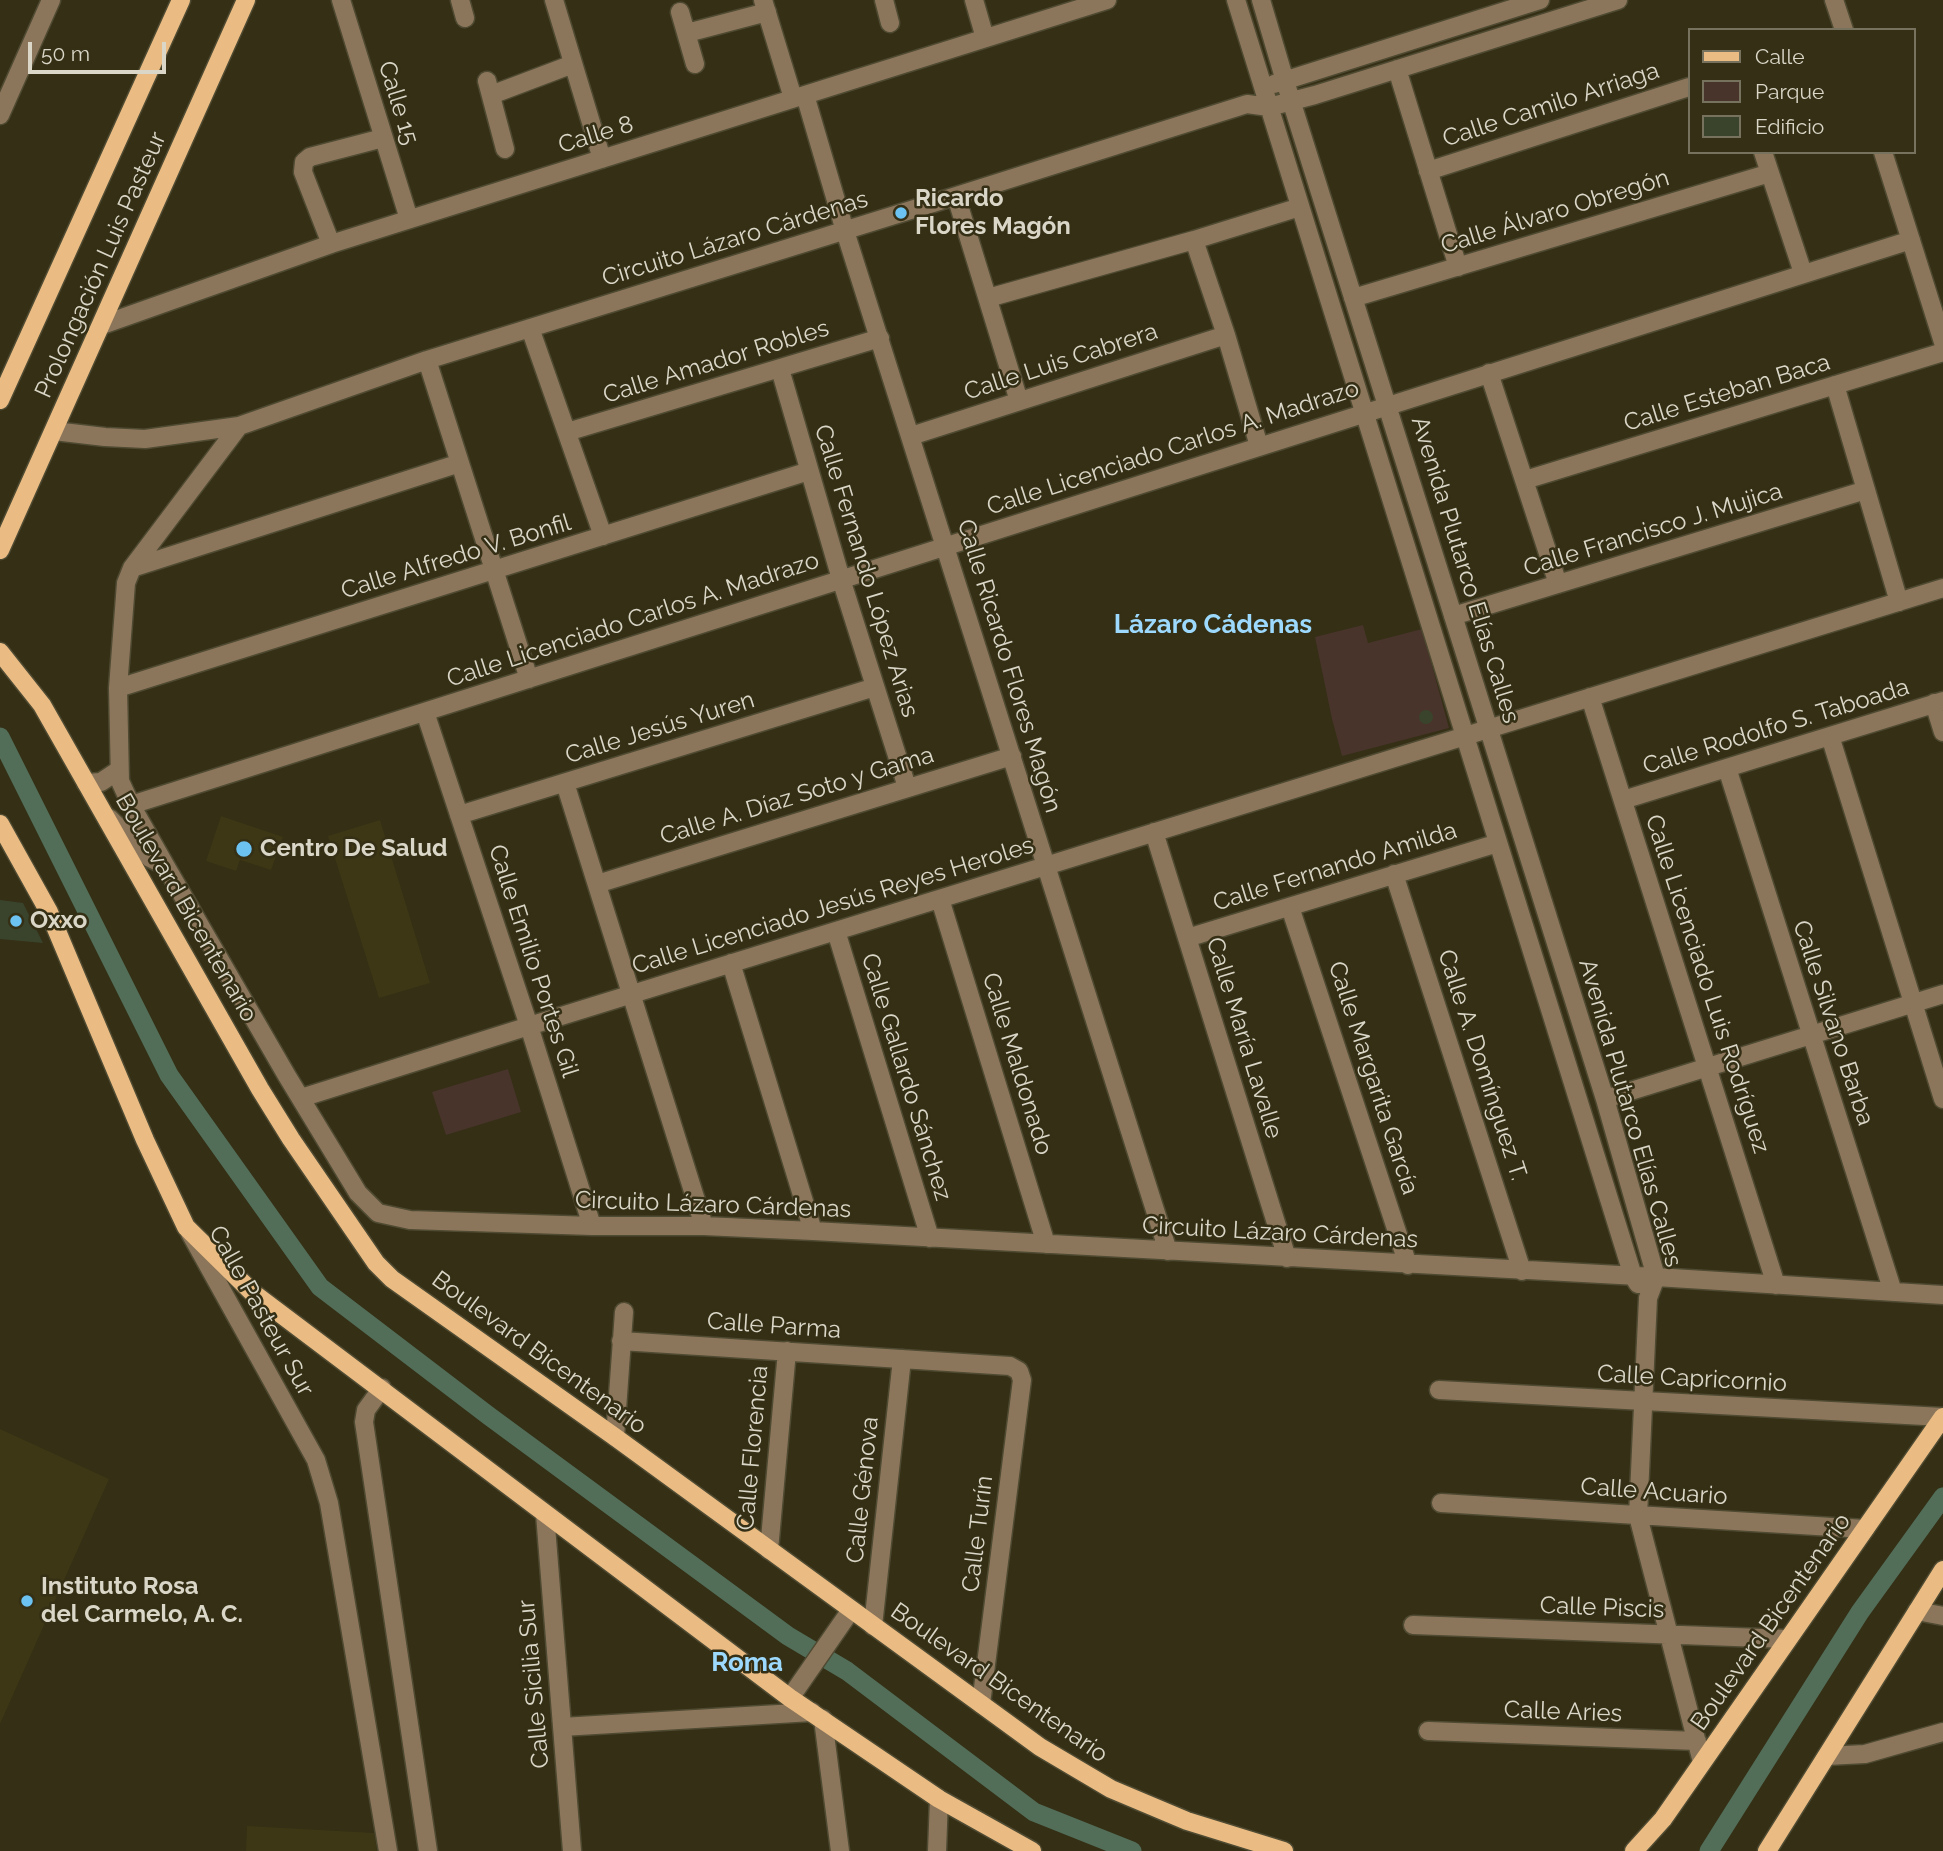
<!DOCTYPE html>
<meta charset="utf-8">
<style>
body{margin:0}
#map{position:relative;width:1943px;height:1851px;overflow:hidden;background:#342f15;font-family:Raleway,sans-serif}
canvas{display:block}
.legend{position:absolute;left:1688px;top:28px;width:228px;height:126px;box-sizing:border-box;background:#342f15;border:2px solid #76725d;margin:0;padding:9px 12px;list-style:none;font-size:21px;color:#dad7c8}
.legend li{display:flex;align-items:center;gap:14px;height:35px}
.legend b{width:35px;border:2px solid #76725d}
.scale{position:absolute;left:28px;top:42px;width:138px;height:32px;box-sizing:border-box;border:4px solid #dad7c8;border-top:0;padding-left:9px;font-size:21px;line-height:24px;white-space:nowrap;color:#dad7c8;-webkit-text-stroke:5px #342f15;paint-order:stroke}
</style>
<div id="map">
<canvas width="1943" height="1851"></canvas>
<ul class="legend">
<li><b style="height:9px;background:#eabc83"></b>Calle</li>
<li><b style="height:19px;background:#48342b"></b>Parque</li>
<li><b style="height:19px;background:#3a442c"></b>Edificio</li>
</ul>
<div class="scale">50 m</div>
</div>
<script>
const c = document.querySelector('canvas').getContext('2d');
c.lineJoin = 'round';
function fillPath(path, color) {
  c.fillStyle = color;
  c.fill(path, 'evenodd');
}
function trace(path, color, width, dash) {
  c.strokeStyle = color;
  c.lineWidth = width;
  c.lineCap = dash ? 'butt' : 'round';
  c.setLineDash(dash || []);
  c.stroke(path);
}
function label(font, color, halo, rows, align = 'center') {
  c.font = font + ' Raleway,sans-serif';
  c.lineWidth = 5;
  c.setLineDash([]);
  c.textBaseline = 'middle';
  c.strokeStyle = halo;
  c.fillStyle = color;
  for (const [text, x, y, turn = 0] of rows) {
    c.save();
    c.translate(x, y);
    c.rotate((+turn || 0) * Math.PI / 180);
    c.textAlign = isNaN(turn) ? turn : align;
    if (halo) c.strokeText(text, 0, 0);
    c.fillText(text, 0, 0);
    c.restore();
  }
}
const built = new Path2D(`
 M221,816L283,837L271,870L240,860L236,871L206,861Z
 M380,820L430,983L379,998L328,836Z
 M0,1429L109,1479L0,1724Z
 M247,1826L374,1833L377,1851H246Z`);
const green = new Path2D(`
 M1363,625L1368,643L1422,629L1449,728L1342,756L1332,719L1315,637Z
 M508,1069L521,1112L446,1135L432,1092Z`);
const canal = new Path2D(`
 M0,737L169,1075L320,1287L489,1416L788,1636L847,1671L1034,1812L1132,1851
 M1709,1851L1860,1612L1943,1497`);
const building = new Path2D(`
 M1419 717a7 7 0 1 1 14 0a7 7 0 1 1-14 0Z
 M0,900L23,903L43,943L0,939Z`);
const minor = new Path2D(`
 M341,0L409,219
 M460,0L465,18
 M554,0L602,159
 M763,0L793,98
 M884,0L890,23
 M974,0L985,38
 M1236,0L1633,1276L1638,1284
 M1261,0L1285,81L1605,1099L1656,1277L1648,1298L1638,1516L1702,1762
 M1834,0L1844,30
 M680,12L695,64
 M687,33L767,12
 M1397,69L1458,267
 M487,81L505,149
 M1274,84L1540,0
 M491,95L573,64
 M805,95L845,231L1168,1251
 M0,115L51,0
 M1763,152L1803,273
 M1883,152L1943,342
 M1428,171L1689,87
 M956,196L1019,401
 M1194,240L1226,335L1259,446
 M331,244L303,172L304,162L310,157L383,138
 M988,298L1194,240L1300,207
 M1353,298L1770,173
 M102,325L331,244L1107,0
 M530,328L603,536
 M427,360L529,679
 M780,369L841,579L907,787
 M1489,373L1558,584
 M1835,385L1899,602
 M239,426L132,568L126,583L118,688L120,781L131,805L165,865L287,1076L358,1193L378,1213L410,1220L592,1226H704L813,1231L1656,1277L1943,1295
 M54,431L105,437L145,439L239,426L427,360L956,196L1247,104L1269,107L1315,95L1618,0
 M567,432L880,338
 M911,436L1226,335
 M1525,480L1943,352
 M132,568L460,463
 M1453,616L1866,490
 M118,688L809,471
 M1590,697L1776,1285
 M1934,703L1943,732
 M425,712L529,1026L592,1226
 M1830,736L1943,1099
 M1727,768L1893,1292
 M86,783L101,782L119,770
 M565,783L704,1226
 M1623,800L1943,701
 M131,805L1911,240
 M459,815L875,687
 M109,818L150,858L162,864
 M1154,832L1287,1258
 M1394,874L1522,1271
 M597,884L1012,756
 M940,899L1046,1244
 M1290,907L1408,1265
 M836,931L930,1238
 M1187,938L1498,843
 M731,963L813,1231
 M301,1098L529,1026L1943,588
 M1605,1099L1943,994
 M190,1233L316,1460L329,1503L388,1851
 M621,1341L1010,1366L1019,1371L1022,1380L981,1704
 M382,1388L366,1410L364,1422L428,1851
 M1439,1390L1943,1417
 M615,1437L624,1312
 M1441,1503L1865,1529
 M545,1514L572,1851
 M769,1550L787,1351
 M1917,1611L1943,1616
 M1413,1625L1788,1639
 M873,1626L902,1359
 M790,1698L851,1610
 M823,1719L840,1851
 M562,1727L812,1712
 M1428,1731L1697,1741
 M1827,1756L1865,1754L1943,1732
 M937,1851L939,1799`);
const major = new Path2D(`
 M0,400L181,0
 M0,550L246,0
 M0,652L42,705L260,1089L291,1139L376,1263L392,1279L615,1437L1040,1747L1111,1789L1187,1821L1284,1851
 M0,824L49,912L145,1140L186,1227L253,1293L790,1698L939,1799L1032,1851
 M1634,1851L1663,1819L1943,1417
 M1767,1851L1943,1570`);
const markers = [
 [901,213,7,"#6cc3f2"],
 [244,849,9,"#6cc3f2"],
 [16,921,7,"#6cc3f2"],
 [27,1601,7,"#6cc3f2"]
];
const streetNames = [
 ["Calle 15",398,103,73],
 ["Calle Camilo Arriaga",1551,105,-18],
 ["Calle 8",596,135,-17],
 ["Calle Álvaro Obregón",1555,212,-17],
 ["Circuito Lázaro Cárdenas",735,239,-17],
 ["Prolongación Luis Pasteur",101,265,-66],
 ["Calle Amador Robles",716,362,-17],
 ["Calle Luis Cabrera",1061,362,-18],
 ["Calle Esteban Baca",1727,393,-17],
 ["Calle Licenciado Carlos A. Madrazo",1173,448,-18],
 ["Calle Francisco J. Mujica",1653,530,-17],
 ["Calle Alfredo V. Bonfil",456,557,-17],
 ["Avenida Plutarco Elías Calles",1465,570,73],
 ["Calle Fernando López Arias",866,571,73],
 ["Calle Licenciado Carlos A. Madrazo",633,620,-18],
 ["Calle Ricardo Flores Magón",1009,666,73],
 ["Calle Rodolfo S. Taboada",1776,727,-17],
 ["Calle Jesús Yuren",660,728,-17],
 ["Calle A. Díaz Soto y Gama",797,796,-17],
 ["Calle Fernando Amilda",1335,867,-17],
 ["Calle Licenciado Jesús Reyes Heroles",833,906,-17],
 ["Boulevard Bicentenario",186,908,60],
 ["Calle Emilio Portes Gil",533,961,72],
 ["Calle Licenciado Luis Rodríguez",1707,984,72],
 ["Calle Silvano Barba",1833,1023,72],
 ["Calle María Lavalle",1244,1038,73],
 ["Calle Maldonado",1017,1064,73],
 ["Calle A. Domínguez T.",1482,1065,72],
 ["Calle Gallardo Sánchez",906,1077,73],
 ["Calle Margarita García",1373,1078,72],
 ["Avenida Plutarco Elías Calles",1630,1113,74],
 ["Circuito Lázaro Cárdenas",713,1205,2],
 ["Circuito Lázaro Cárdenas",1280,1233,3],
 ["Calle Pasteur Sur",261,1311,61],
 ["Calle Parma",774,1326,4],
 ["Boulevard Bicentenario",539,1353,36],
 ["Calle Capricornio",1692,1379,3],
 ["Calle Florencia",753,1448,-85],
 ["Calle Génova",863,1490,-84],
 ["Calle Acuario",1654,1492,4],
 ["Calle Turín",978,1534,-83],
 ["Calle Piscis",1602,1608,2],
 ["Boulevard Bicentenario",1771,1622,-55],
 ["Boulevard Bicentenario",999,1683,35],
 ["Calle Sicilia Sur",534,1684,-95],
 ["Calle Aries",1563,1712,2]
];
const poiNames = [
 ["Ricardo",915,199],
 ["Flores Magón",915,227],
 ["Centro De Salud",260,849],
 ["Oxxo",30,921],
 ["Instituto Rosa",41,1587],
 ["del Carmelo, A. C.",41,1615]
];
const neighbourhoodNames = [
 ["Lázaro Cádenas",1213,625],
 ["Roma",747,1663]
];
fillPath(built, '#3d3715');
fillPath(green, '#48342b');
trace(canal, '#526e59', 19);
fillPath(building, '#3a442c');
trace(minor, '#4f4a32', 21);
trace(major, '#4f4a32', 21);
trace(minor, '#8c765b', 18);
trace(major, '#eabc83', 18);
for (const [x, y, r, color] of markers) {
  const dot = new Path2D();
  dot.arc(x, y, r, 0, 2 * Math.PI);
  c.fillStyle = color;
  c.fill(dot);
  trace(dot, '#342f15', 2.5);
}
label('24px', '#dad7c8', '#342f15', streetNames);
label('bold 24px', '#dad7c8', '#342f15', poiNames, 'left');
label('bold 26px', '#9cd9fd', '#342f15', neighbourhoodNames);
</script>
